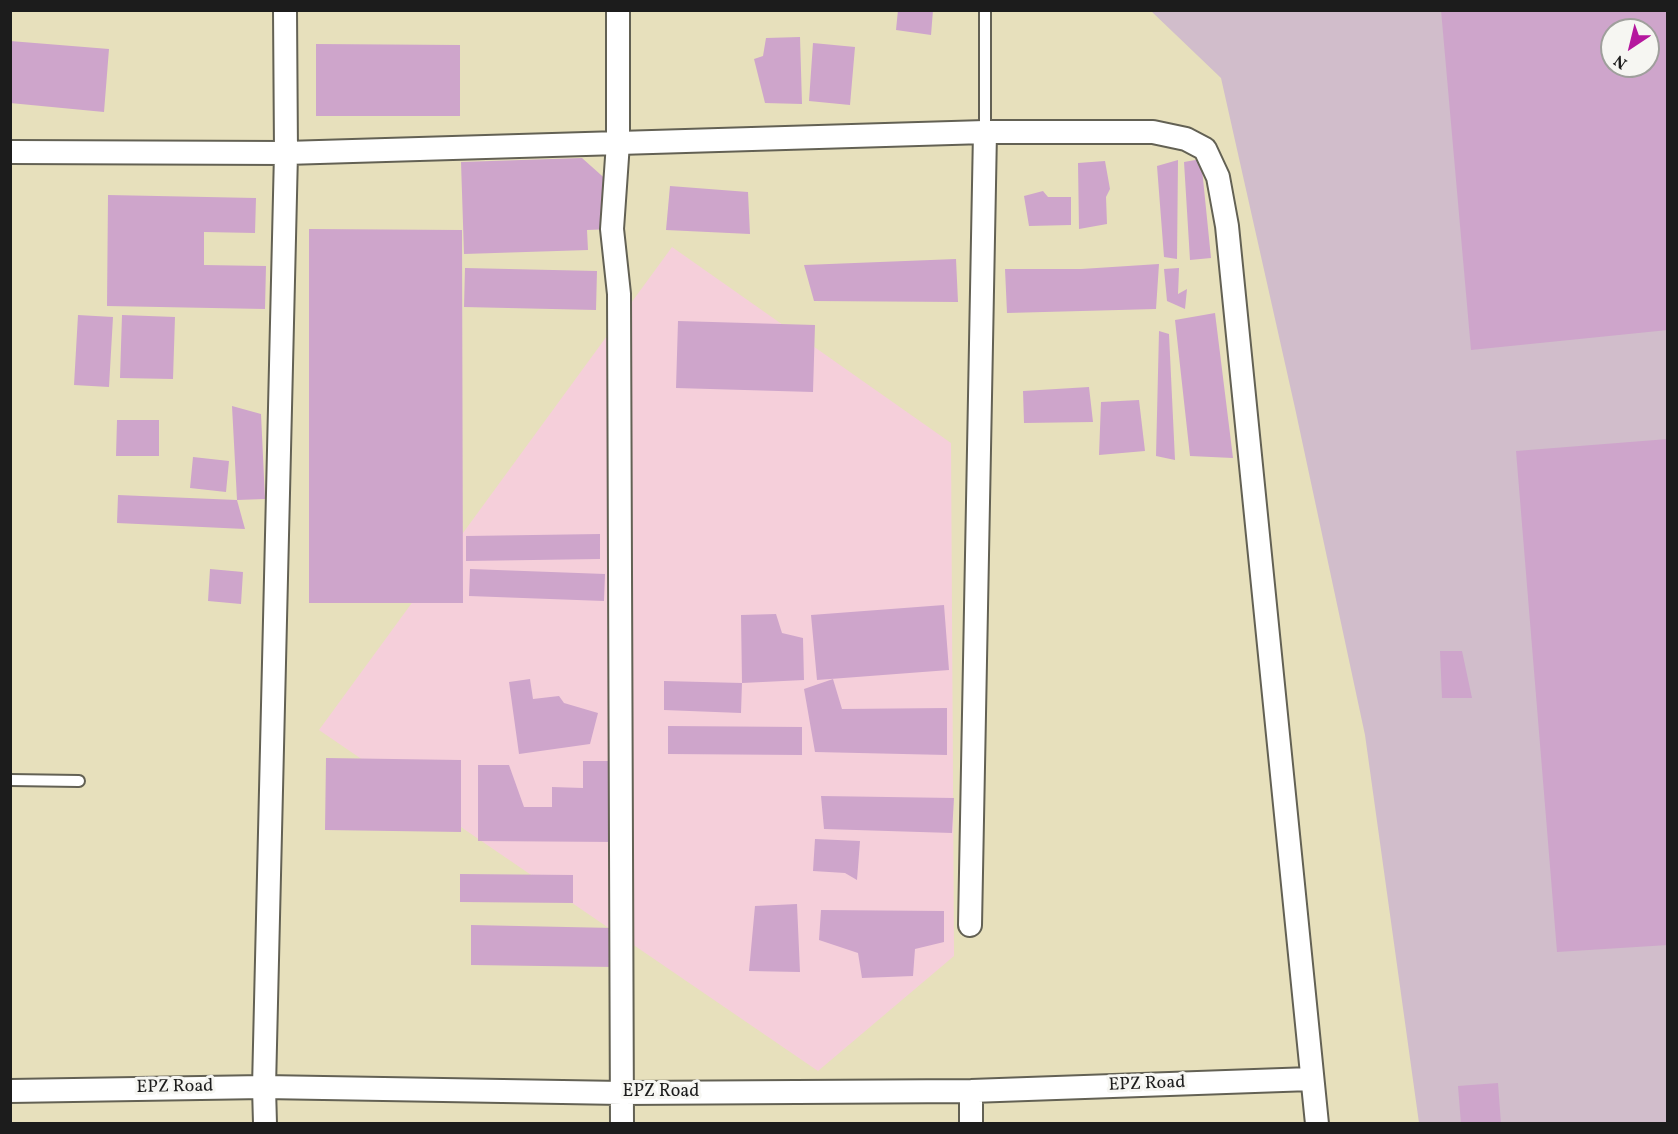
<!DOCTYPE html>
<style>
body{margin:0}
#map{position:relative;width:1678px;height:1134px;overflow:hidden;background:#e7e0bc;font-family:Vollkorn,serif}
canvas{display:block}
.frame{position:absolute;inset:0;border:12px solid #1c1c1c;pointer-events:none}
.north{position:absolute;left:1600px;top:18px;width:60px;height:60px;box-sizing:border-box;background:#f6f6f2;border:2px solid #9f9f9c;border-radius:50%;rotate:215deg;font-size:16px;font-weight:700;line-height:24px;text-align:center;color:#1c1c1c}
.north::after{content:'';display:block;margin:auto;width:21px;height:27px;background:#b5179e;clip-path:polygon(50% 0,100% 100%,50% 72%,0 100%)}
</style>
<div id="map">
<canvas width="1678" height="1134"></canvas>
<div class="frame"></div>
<div class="north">N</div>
</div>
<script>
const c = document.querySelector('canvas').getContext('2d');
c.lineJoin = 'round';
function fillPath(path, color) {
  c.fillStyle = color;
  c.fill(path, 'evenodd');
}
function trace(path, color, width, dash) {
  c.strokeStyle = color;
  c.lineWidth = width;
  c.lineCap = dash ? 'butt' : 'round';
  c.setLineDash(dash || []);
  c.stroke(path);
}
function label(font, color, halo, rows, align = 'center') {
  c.font = font + ' Vollkorn,serif';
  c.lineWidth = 6;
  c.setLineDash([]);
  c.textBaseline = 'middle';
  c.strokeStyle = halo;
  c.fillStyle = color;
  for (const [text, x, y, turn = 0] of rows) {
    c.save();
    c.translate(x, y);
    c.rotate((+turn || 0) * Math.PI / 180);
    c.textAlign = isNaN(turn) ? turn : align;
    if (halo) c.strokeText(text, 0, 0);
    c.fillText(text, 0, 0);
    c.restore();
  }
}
const built = new Path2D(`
 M672,247L951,443L954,956L818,1071L319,730Z`);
const industrial = new Path2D(`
 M1151,11H1667V1123H1419L1365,735L1295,408L1221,78ZM1612,30H1648V66H1612Z`);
const building = new Path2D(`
 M898,10H933L931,35L896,30Z
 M1441,10H1668V330L1471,350ZM1612,30H1648V66H1612Z
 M800,37L802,104L765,103L754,59L763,56L766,38Z
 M10,41L109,49L104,112L10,103Z
 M813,43L855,47L850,105L809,101Z
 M316,44L460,45V116H316Z
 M582,158L610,183L612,229L587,230L588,250L464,254L461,162Z
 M1201,159L1211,258L1190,260L1184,162Z
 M1178,160L1177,259L1164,257L1157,166Z
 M1105,161L1110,189L1106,197L1107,224L1079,229L1078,163Z
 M670,186L748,192L750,234L666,230Z
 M1043,191L1048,197H1071V225L1029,226L1024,196Z
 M108,195L256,198L255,233L204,232V265L266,266L265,309L107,306Z
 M309,229L462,230L463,603H309Z
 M956,259L958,302L814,301L804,265Z
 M1159,264L1156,309L1007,313L1005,269H1081Z
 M465,268L597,271L596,310L464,307Z
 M1179,268L1178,294L1187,289L1185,309L1167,301L1164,269Z
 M1215,313L1233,458L1190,456L1175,320Z
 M78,315L113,317L109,387L74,385Z
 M122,315L175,317L173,379L120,378Z
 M678,321L815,325L813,392L676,388Z
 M1159,331L1169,334L1175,460L1156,456Z
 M1089,387L1093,422L1024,423L1023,391Z
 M1139,400L1145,451L1099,455L1101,402Z
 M232,406L261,414L265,499L237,500L245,529L117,523L118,495L237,500Z
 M117,420H159V456H116Z
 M1668,439V945L1557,952L1516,451Z
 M193,457L229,461L226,492L190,488Z
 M600,534V559L466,561V536Z
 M210,569L243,572L241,604L208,601Z
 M470,569L605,574L604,601L469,596Z
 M944,605L949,670L817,680L811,615Z
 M776,614L782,633L803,638L804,680L742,683L741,615Z
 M1440,651H1462L1472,698H1442Z
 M530,679L533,699L559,696L564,703L598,713L590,744L519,754L509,682Z
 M833,679L842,709L947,708V755L815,752L804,689Z
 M664,681L742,683L741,713L664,710Z
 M668,726L802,727V755L668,754Z
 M326,758L461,760V832L325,830Z
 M583,761H616L615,842L478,841V765H509L524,807H552V787L583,788Z
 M821,796L954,798L952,833L824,829Z
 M815,839L860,841L857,880L845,873L813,871Z
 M460,874L573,875V903L460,902Z
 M797,904L800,972L749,971L755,906Z
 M821,910L944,911V942L915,949L913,976L862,978L858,953L819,940Z
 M471,925L614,928L613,967L471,965Z
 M1498,1083L1501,1124H1461L1458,1086Z`);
const service = new Path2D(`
 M985,132V10
 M10,780L79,781`);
const minor = new Path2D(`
 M618,10V143L612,229L619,294L622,1124
 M10,152L286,153L985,132H1153L1186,139L1205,149L1218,177L1227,226L1317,1124
 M970,925L985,132
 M10,1091L264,1087L622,1093L971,1091L1311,1079
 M971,1091V1124
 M265,1124L264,1087L286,153L285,10`);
const streetNames = [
 ["EPZ Road",1147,1085,-2],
 ["EPZ Road",175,1088,-1],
 ["EPZ Road",661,1093]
];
fillPath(built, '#f5cfda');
fillPath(industrial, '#d1bdcb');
fillPath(building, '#cea5cb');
trace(service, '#636154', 14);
trace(minor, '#636154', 26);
trace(service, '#fff', 10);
trace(minor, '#fff', 22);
label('18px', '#1c1c1c', '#f6f6f2', streetNames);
</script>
